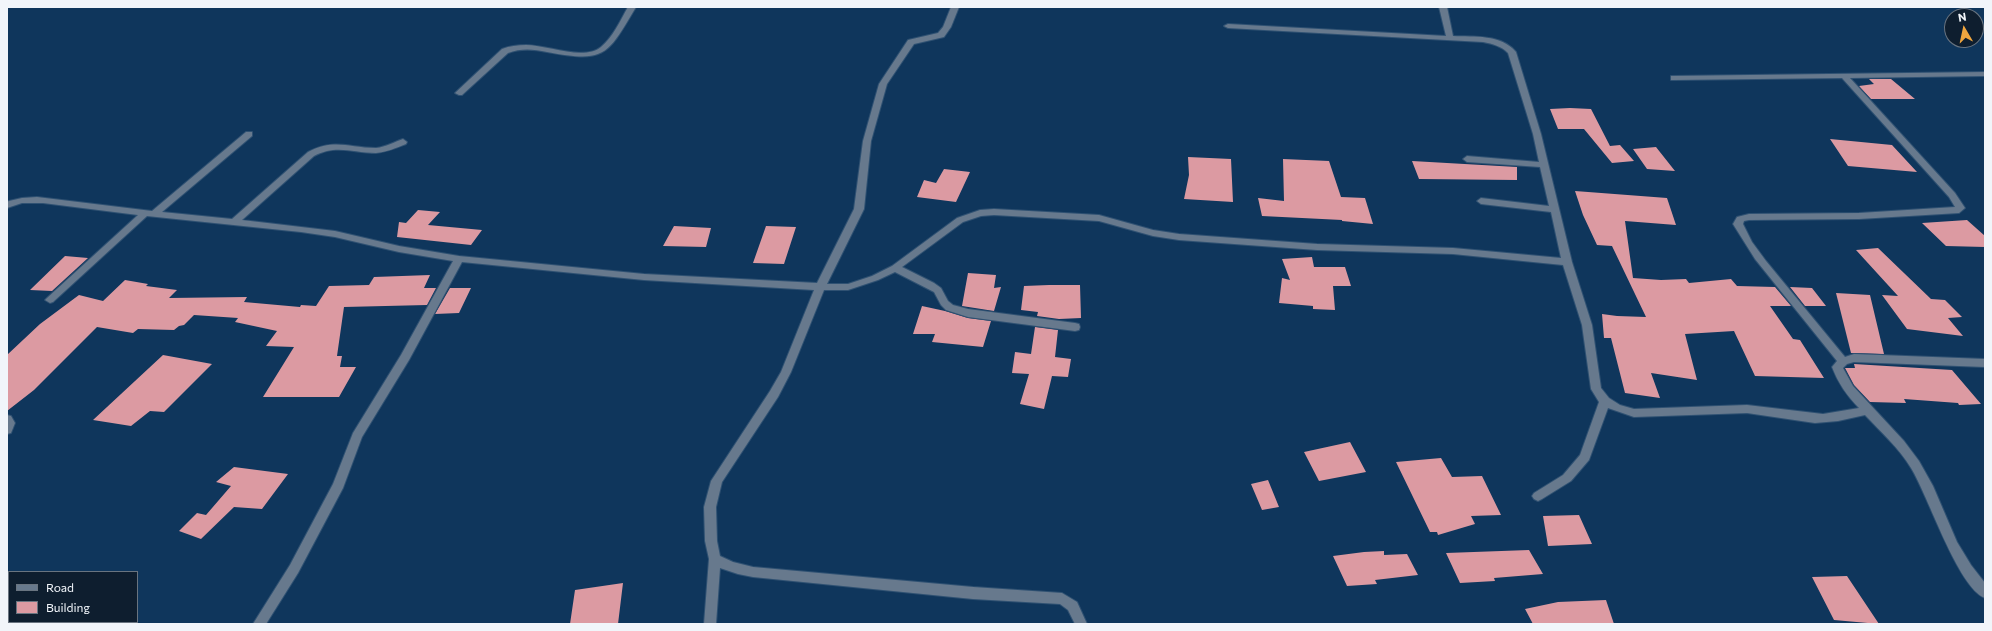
<!DOCTYPE html>
<style>
body{margin:0}
#map{position:relative;width:1992px;height:631px;overflow:hidden;background:#0f365c;font-family:Commissioner,sans-serif}
canvas{display:block}
.frame{position:absolute;inset:0;border:8px solid #f1f5fa;pointer-events:none}
.legend{position:absolute;left:8px;top:571px;width:130px;height:52px;box-sizing:border-box;background:#0e1e2f;border:1px solid #697480;margin:0;padding:5px 7px;list-style:none;font-size:12px;color:#f1f5fa}
.legend li{display:flex;align-items:center;gap:8px;height:20px}
.legend b{width:20px;border:1px solid #697480}
.north{position:absolute;left:1944px;top:8px;width:40px;height:40px;box-sizing:border-box;background:#0e1e2f;border:1px solid #697480;border-radius:50%;rotate:351deg;font-size:11px;font-weight:700;line-height:16px;text-align:center;color:#f1f5fa}
.north::after{content:'';display:block;margin:auto;width:14px;height:18px;background:#f0a63f;clip-path:polygon(50% 0,100% 100%,50% 72%,0 100%)}
</style>
<div id="map">
<canvas width="1992" height="631"></canvas>
<div class="frame"></div>
<ul class="legend">
<li><b style="height:5px;background:#67798d"></b>Road</li>
<li><b style="height:11px;background:#dc9aa2"></b>Building</li>
</ul>
<div class="north">N</div>
</div>
<script>
const c = document.querySelector('canvas').getContext('2d');
c.lineJoin = 'round';
function fillPath(path, color) {
  c.fillStyle = color;
  c.fill(path, 'evenodd');
}
function trace(path, color, width, dash) {
  c.strokeStyle = color;
  c.lineWidth = width;
  c.lineCap = dash ? 'butt' : 'round';
  c.setLineDash(dash || []);
  c.stroke(path);
}
const building = new Path2D(`
 M1869,79H1891L1915,99H1871L1859,86L1874,84Z
 M1570,108L1591,109L1610,146L1620,145L1634,161L1612,163L1584,129H1558L1550,109Z
 M1830,139L1892,145L1917,172L1848,166Z
 M1656,147L1675,171L1647,169L1633,149Z
 M1188,157L1231,159L1233,202L1184,199L1189,175Z
 M1283,159L1329,161L1341,197L1365,198L1373,224L1342,221V220L1262,216L1258,198L1284,201Z
 M1412,161L1517,167V180L1419,179Z
 M944,169L970,172L956,202L917,197L924,180L936,183Z
 M1575,191L1667,198L1676,225L1625,221L1633,278L1661,280L1686,279L1689,283L1731,279L1737,286L1775,287L1791,306H1770L1793,339L1800,340L1824,378L1755,376L1734,331L1685,334L1697,380L1651,373L1660,398L1625,393L1611,338H1604L1602,314L1617,316L1646,317L1612,246L1597,245L1583,215Z
 M418,210L440,212L428,225L482,230L471,245L397,237L399,222L406,223Z
 M1967,220L1985,236V247L1946,246L1922,223Z
 M674,226L711,228L706,247L663,246Z
 M766,226L796,227L784,264L753,263Z
 M1878,248L1931,299L1945,300L1962,317L1948,318L1963,336L1907,329L1882,295L1898,296L1856,250Z
 M65,256L88,258L52,291L30,290Z
 M1312,257L1314,267H1345L1351,286H1333L1335,310L1313,309V306L1279,303L1282,278L1290,280L1282,259Z
 M968,273L996,275L994,288L1001,287L994,311L962,306Z
 M430,275L424,288H436L427,305L344,307L337,356H342L340,367H356L339,397H263L294,347L266,346L277,331L235,322L238,318L194,315L184,325L179,326L174,330L138,329L133,333L97,327L34,390L7,411V355L40,324L79,295L103,301L125,280L148,284L146,286L177,290L169,298L247,297L244,302L300,307L301,305L316,306L329,286L369,285L374,277Z
 M1049,285H1080L1081,318L1059,319L1037,316L1038,312L1021,310L1024,286Z
 M1790,287L1812,288L1826,306H1805Z
 M450,288H471L459,313L435,314Z
 M1836,293L1870,295L1884,354L1851,353Z
 M922,306L945,311L968,318L991,321L983,347L932,342L935,334H913Z
 M1035,327L1058,330L1055,357L1071,359L1068,377L1052,376L1044,409L1020,404L1029,374L1012,373L1015,352L1031,354Z
 M163,355L212,364L164,412L150,411L131,426L93,420Z
 M1854,364L1952,370L1981,404L1959,405L1958,403L1904,399L1906,403L1870,402L1854,385L1845,368H1855Z
 M1350,442L1366,472L1319,481L1304,452Z
 M1441,458L1452,477L1482,476L1501,515L1471,516L1475,524L1438,535L1437,532H1430L1396,462Z
 M234,467L288,474L262,509L234,507L201,539L179,531L197,513L206,515L231,486L216,482Z
 M1268,480L1279,507L1262,510L1251,484Z
 M1579,515L1592,544L1548,546L1543,516Z
 M1529,550L1543,574L1494,578L1495,581L1460,583L1446,553Z
 M1384,551V555L1407,554L1418,575L1375,580L1377,584L1347,586L1333,556L1364,552Z
 M1847,576L1879,624L1834,620L1812,577Z
 M623,583L618,624H570L575,590Z
 M1606,600L1614,624H1533L1525,609L1558,602Z`);
const street = new Path2D(`
 M628,7H636C607,56 605,63 547,52C533,49 521,48 508,53L462,95H459L455,93L502,49C510,46 517,45 526,45C547,45 584,61 601,47C613,37 620,21 628,7Z
 M951,7H959L951,27L944,37L914,44L887,84L871,141L864,209L827,284H848L872,276L892,266L957,218L980,210L994,209L1099,215L1153,230L1179,234L1317,244L1453,248L1561,258L1551,212L1481,204L1477,201L1481,198L1549,206L1540,167L1467,162L1463,159L1467,156L1539,162L1533,134L1508,53C1501,46 1493,44 1483,42L1228,28L1224,26L1228,24L1446,36L1439,7H1447L1453,36C1474,37 1501,34 1516,52L1541,134L1572,262L1592,325L1601,388L1609,398L1620,405L1634,409L1747,405L1823,414L1859,408C1847,396 1838,383 1832,367L1837,361L1755,259L1733,224L1737,217L1749,214L1859,213L1955,207L1949,197L1842,78L1674,80H1671V76L1985,72V76L1850,78L1955,193L1965,208L1959,213L1859,219L1749,220L1744,221L1743,224L1752,242L1766,261L1845,357L1854,354L1985,359V367L1854,362L1847,364L1843,368L1853,386L1904,441L1919,461L1933,486L1957,542L1971,565L1985,583V598C1958,588 1928,495 1911,468C1899,448 1881,432 1865,415L1838,421L1815,423L1747,413L1634,417L1608,408L1589,460L1571,481L1542,499L1538,501L1534,499L1532,496L1534,493L1563,475L1580,455L1599,402L1591,389L1582,325L1563,265L1453,254L1317,250L1179,240L1153,236L1099,221L994,215L981,216L963,222L902,267L934,283L941,288L948,301L953,305L968,309L1075,323L1079,324L1080,327L1079,330L1075,331L968,317L946,310L941,305L934,292L895,272L878,280L848,290H824L791,372L778,397L722,482L716,507L717,541L720,556L733,562L753,567L973,587L1062,593L1077,602L1087,624H1075L1068,610L1060,604L973,599L753,577L738,574L720,568L716,624H704L709,559L705,541L704,507L711,481L770,391L781,372L814,290L644,280L462,262L409,360L362,437L343,488L298,573L266,624H253L290,565L333,484L353,433L401,355L453,261L399,252L335,237L301,232L147,216L53,302L50,303L45,300L47,298L138,215L43,203H22L7,208V202L9,201L22,198L37,197L152,211L246,132H252V136L162,212L232,219L308,152C335,138 348,148 376,148C386,147 394,142 403,139L407,142L406,144C396,148 387,152 376,153C352,153 337,144 314,156L242,220L335,231L399,246L459,256L644,274L817,283L854,209L863,141L879,84L908,40L938,33L943,27Z
 M7,415L11,416L15,423L11,433L7,434Z`);
fillPath(building, '#dc9aa2');
trace(street, '#2f5172', 2);
fillPath(street, '#67798d');
</script>
